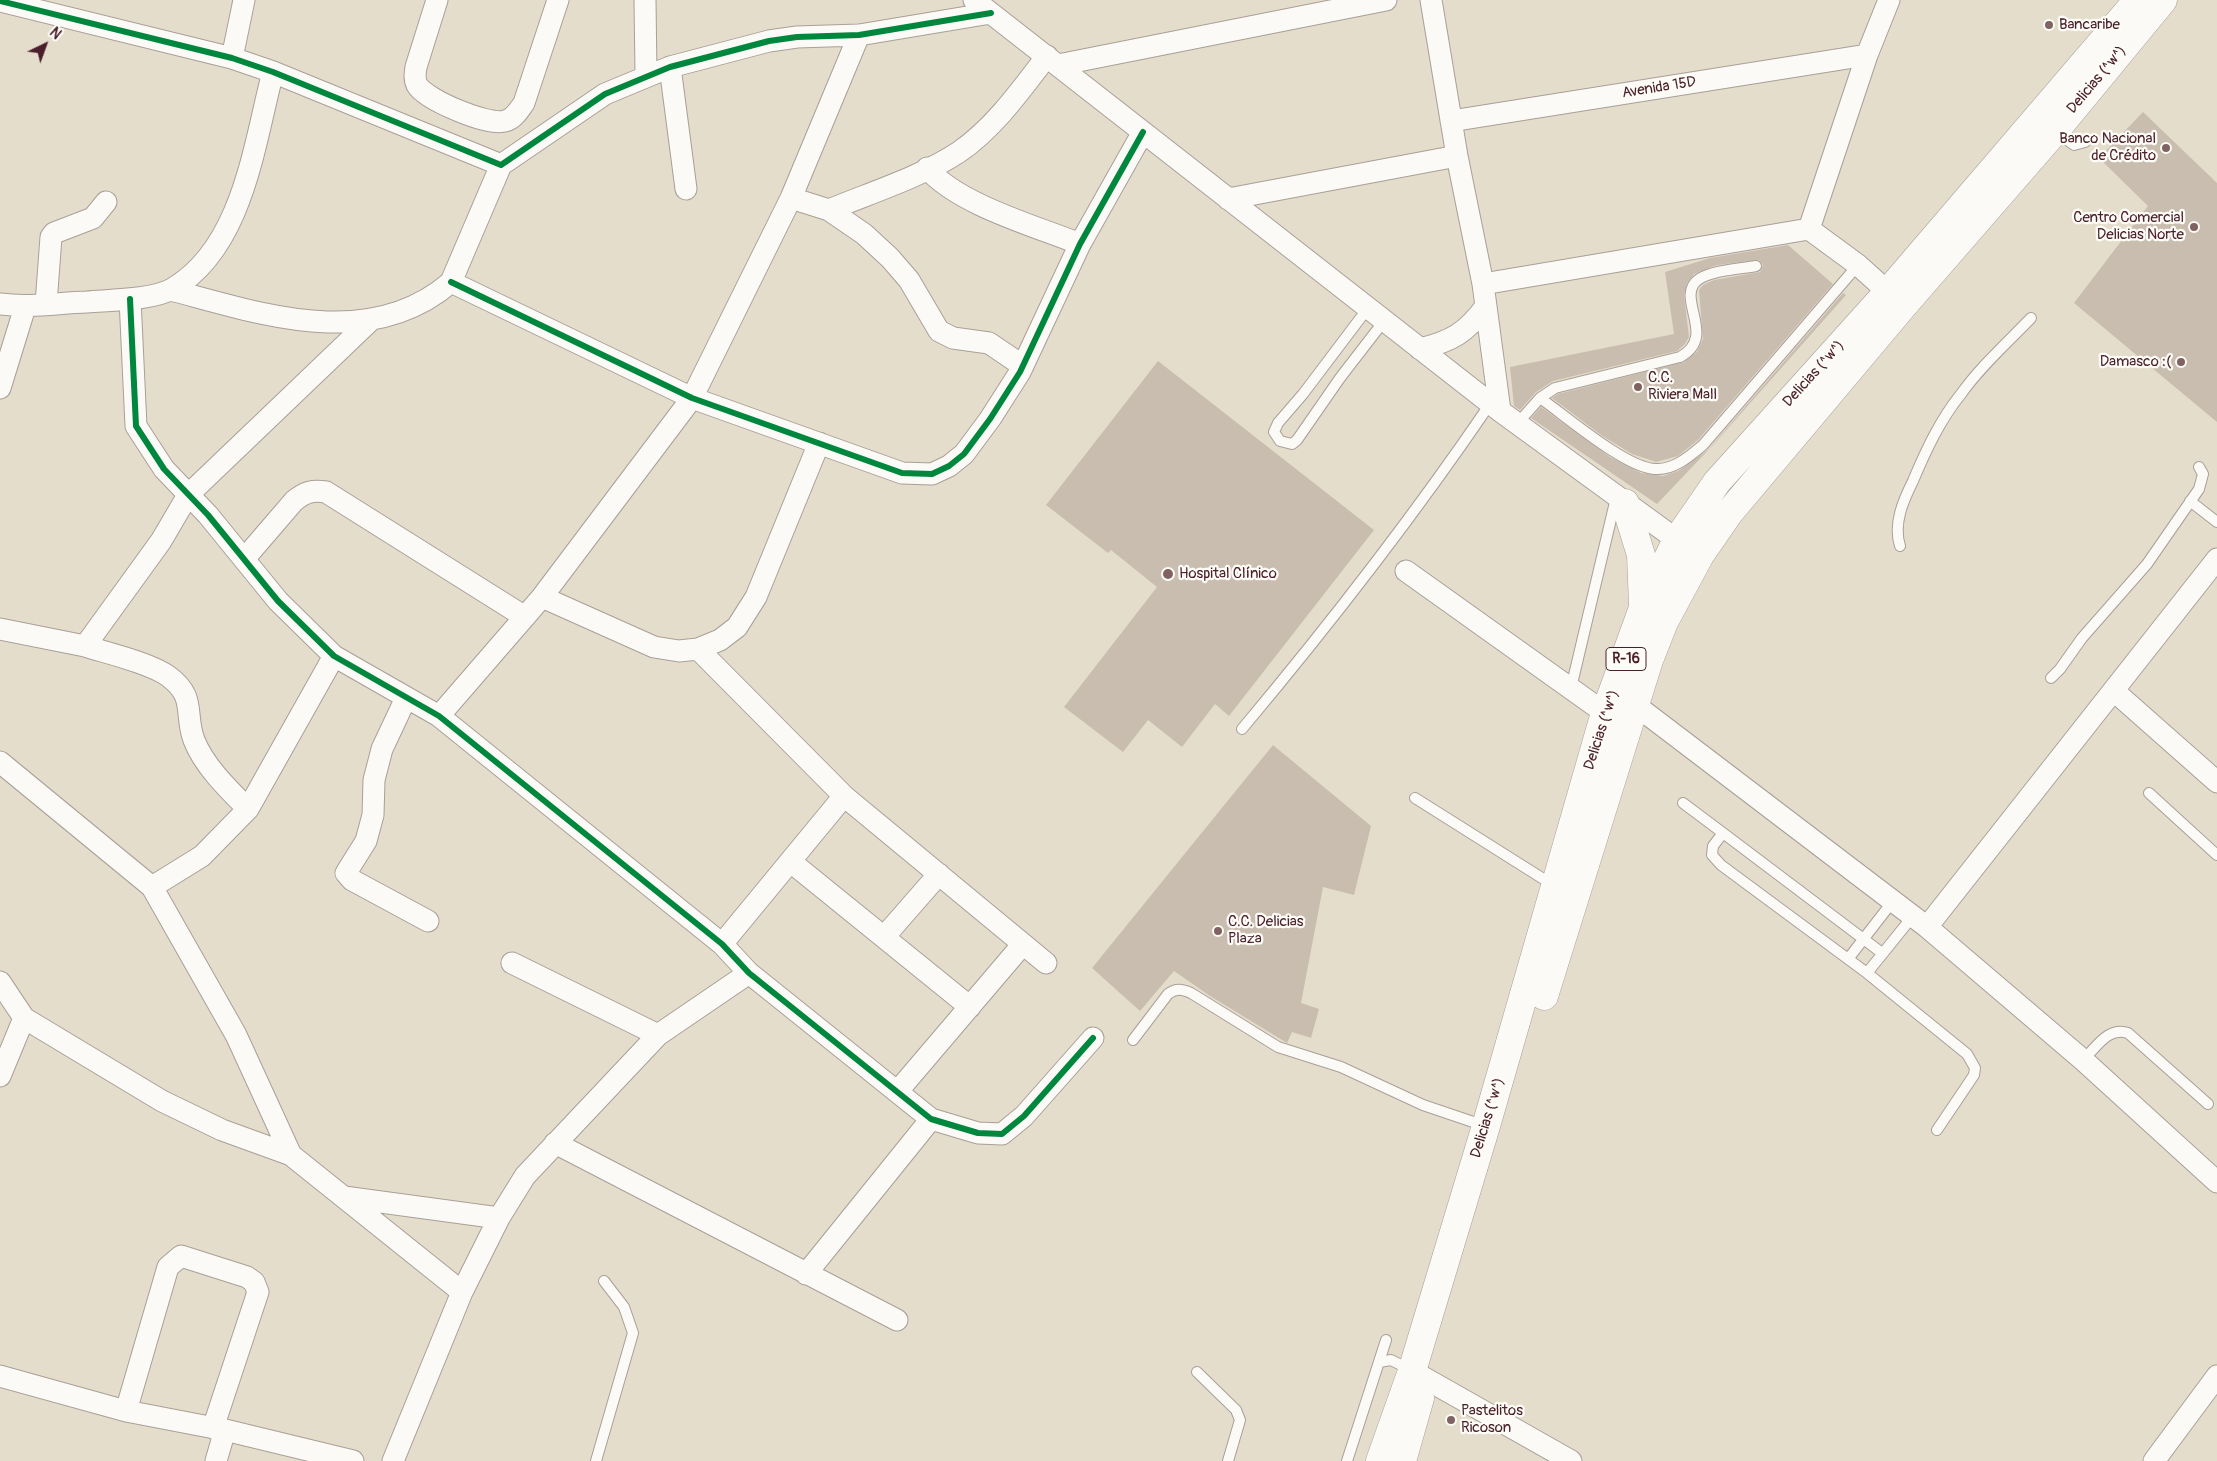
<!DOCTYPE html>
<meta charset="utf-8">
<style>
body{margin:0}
#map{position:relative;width:2217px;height:1461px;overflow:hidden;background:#e4ddcc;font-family:Pangolin,sans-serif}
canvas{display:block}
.north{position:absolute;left:20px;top:20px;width:50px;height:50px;-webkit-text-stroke:4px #fdfcf7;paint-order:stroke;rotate:42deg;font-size:14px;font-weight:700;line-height:20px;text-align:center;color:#4a1f2b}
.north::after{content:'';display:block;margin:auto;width:18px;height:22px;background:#4a1f2b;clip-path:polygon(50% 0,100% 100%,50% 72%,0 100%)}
</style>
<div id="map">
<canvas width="2217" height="1461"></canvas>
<div class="north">N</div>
</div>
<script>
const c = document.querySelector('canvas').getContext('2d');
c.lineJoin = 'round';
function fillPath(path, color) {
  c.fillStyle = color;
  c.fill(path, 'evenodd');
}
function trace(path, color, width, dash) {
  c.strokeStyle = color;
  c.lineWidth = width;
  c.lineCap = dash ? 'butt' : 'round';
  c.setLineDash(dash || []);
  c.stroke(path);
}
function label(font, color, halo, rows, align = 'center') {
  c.font = font + ' Pangolin,sans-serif';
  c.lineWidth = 4.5;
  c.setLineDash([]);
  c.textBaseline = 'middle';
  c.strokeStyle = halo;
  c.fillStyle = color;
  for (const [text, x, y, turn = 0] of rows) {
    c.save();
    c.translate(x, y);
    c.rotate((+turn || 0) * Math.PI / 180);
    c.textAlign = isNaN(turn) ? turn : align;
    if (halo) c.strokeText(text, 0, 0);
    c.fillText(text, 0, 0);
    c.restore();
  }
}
const building = new Path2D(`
 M2143,112L2217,183V422L2074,303L2148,206L2099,158Z
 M1788,245L1833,284L1698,440L1678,456L1656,462L1632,454L1601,435L1552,398L1558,394L1684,362L1697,352L1703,339L1699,290L1703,285L1714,280L1760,272L1763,265L1759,260L1717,265L1694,274L1687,283L1684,295L1689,337L1685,344L1677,351L1553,381L1536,392L1520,410L1514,406L1510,367L1674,334L1665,272L1710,258Z
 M1843,293L1846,295L1713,445L1657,504L1531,418L1541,407L1610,457L1641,473L1663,476L1678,471L1708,450Z
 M1158,361L1374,530L1229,716L1215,704L1182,747L1148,720L1123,752L1064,707L1157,587L1111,550L1108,553L1046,505Z
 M1273,745L1371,826L1354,895L1323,887L1301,1003L1319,1009L1311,1038L1292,1032L1287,1043L1210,996L1174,971L1140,1011L1092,968Z`);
const service = new Path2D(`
 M2056,132L2074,145L2085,142
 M1368,308L1303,394L1278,423L1274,432L1280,441L1292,444L1297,440L1340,378L1384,321
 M1540,398C1566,416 1627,469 1656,469C1674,470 1690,456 1703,445L1858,265
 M1517,424L1540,398L1555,388L1680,357C1719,336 1673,297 1699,279C1714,270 1739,269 1756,266
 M2190,501L2217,522
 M1900,546C1893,524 1903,501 1913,481C1926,450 1940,420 1961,394C1981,366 2007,343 2031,318
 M2051,678L2060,669L2082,638L2147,564L2199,489L2203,474L2199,467
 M1571,688L1616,498
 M1242,729C1330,624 1413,517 1490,404
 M2149,793L2217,855
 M1415,798L1553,885
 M1683,803L1723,833
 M1882,953L1723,833L1713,846L1712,855L1721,865L1867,973L1967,1054L1975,1068L1974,1075L1937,1130
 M1848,959L1893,901
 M1867,973L1913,916
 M1133,1040L1168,994C1176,988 1182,989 1191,993L1278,1047L1341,1067L1423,1105L1485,1126
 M2083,1060C2096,1048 2108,1026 2128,1033L2208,1104
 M1379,1362L1391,1360L1411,1370
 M1197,1372L1236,1410L1240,1420L1228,1461
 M596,1461L633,1333L624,1307L604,1281
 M1347,1461L1386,1340`);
const minor = new Path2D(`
 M437,0L416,67C415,73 414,79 417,85C426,100 488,126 505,121C514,119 519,110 524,103L558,0
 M645,0L646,75
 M974,0L1500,411L1688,548
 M1431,0L1457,156L1483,284L1500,411
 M0,1L232,58L273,72L501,165L605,94L670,67L769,41L797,37L859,35L991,13
 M232,58L244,0
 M1058,65L1386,0
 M670,67L686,189
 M1451,121L1867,55
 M927,168C957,204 1035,226 1080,244
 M791,198L829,210L864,234L890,258L909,280L939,331L953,338L989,343L1023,366
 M1228,199L1457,156
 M829,210C870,193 923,176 959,152C994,128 1021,90 1047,56
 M1809,229L1867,55L1889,0
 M451,282L692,398L902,473L932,474L949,466L964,454L990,419L1020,372L1080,244L1143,132
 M1483,284L1809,229L1858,265L1888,292
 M171,290C262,314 370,352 451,282L501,165
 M130,299L136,426L164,469L208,515L278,601L334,656L439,716L722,944L749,973L931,1119L978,1133L1002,1134L1024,1116L1093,1038
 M0,304C29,308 57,303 87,302C110,300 152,300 172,289C243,248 254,144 273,72
 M46,304L51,237L54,233L93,218L106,202
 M1420,349C1452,341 1466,333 1486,306
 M0,388L25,307
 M245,558L294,501C305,492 312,490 326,492L525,617
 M1406,571L1605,713
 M542,597L654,647L679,651L698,649L720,640L737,627L756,597L819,443
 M0,629L85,646
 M698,649L844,796L1046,963
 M2114,691L2217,782
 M406,698L382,749L374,780L373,815L366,841L346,873L352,880L428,921
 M1634,704L1927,927L2083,1060L2217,1182
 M439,716L542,597L692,398L791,198L859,35
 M0,762L152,887L236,1035L291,1155L462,1292
 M248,809C229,790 204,766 194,740C184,714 197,697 168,676C150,663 107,653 85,646L161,541L188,495L372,319
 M791,862L970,1007
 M152,887L202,856L248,809L334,656
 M1927,927L2217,559
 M884,937L939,874
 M722,944L844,796
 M512,963L658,1035
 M0,982L24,1018L162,1101L222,1130L291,1155
 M0,1076L24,1018
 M897,1092L1023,944
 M555,1143L897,1320
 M344,1197L499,1218
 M806,1274L931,1119
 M1412,1371L1571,1461
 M0,1376L126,1411L225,1430L353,1461
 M126,1411L168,1267L181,1256L247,1277L254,1282L258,1292L213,1428
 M216,1461L225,1430
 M393,1461L462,1292L499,1218L525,1176L658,1035L749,973
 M2154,1461L2217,1376`);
const primary = new Path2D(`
 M1625,503L1641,555L1643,604
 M1544,996L1649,660L1664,622L1700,555L1729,513L1903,306L2055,131L2163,0
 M1380,1461L1412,1371L1486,1126L1605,713L1643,608L1677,540L1717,482L1888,292L2138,0
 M1402,1461L1420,1398`);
const cycleway = new Path2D(`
 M0,1L232,58L273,72L501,165L605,94L670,67L769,41L797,37L859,35L991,13
 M451,282L692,398L902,473L932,474L949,466L964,454L990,419L1020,372L1080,244L1143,132
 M130,299L136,426L164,469L208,515L278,601L334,656L439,716L722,944L749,973L931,1119L978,1133L1002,1134L1024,1116L1093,1038`);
const markers = [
 [2049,25,5,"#806263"],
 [2166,148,5,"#806263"],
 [2194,227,5,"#806263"],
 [2181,362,5,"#806263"],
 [1638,387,5,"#806263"],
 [1168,574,6,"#806263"],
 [1218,931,5,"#806263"],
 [1451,1420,5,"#806263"]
];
const shields = [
 [1626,659,40]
];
const shieldNames = [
 ["R-16",1626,659]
];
const poiNames = [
 ["Bancaribe",2059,25],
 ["Banco Nacional",2156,139,"right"],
 ["de Crédito",2156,156,"right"],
 ["Centro Comercial",2184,218,"right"],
 ["Delicias Norte",2184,235,"right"],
 ["Damasco :(",2171,362,"right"],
 ["C.C.",1648,378],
 ["Riviera Mall",1648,395],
 ["Hospital Clínico",1179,574],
 ["C.C. Delicias",1228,922],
 ["Plaza",1228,939],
 ["Pastelitos",1461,1411],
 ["Ricoson",1461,1428]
];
const streetNames = [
 ["Delicias (^w^)",2097,80,-50],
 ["Avenida 15D",1659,88,-9],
 ["Delicias (^w^)",1814,374,-48],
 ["Delicias (^w^)",1602,730,-72],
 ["Delicias (^w^)",1488,1118,-73]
];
fillPath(building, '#c9bdb0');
trace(service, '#a99f97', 12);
trace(minor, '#a99f97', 23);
trace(primary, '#a99f97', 29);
trace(service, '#fbfaf7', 10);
trace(minor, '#fbfaf7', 21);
trace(primary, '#fbfaf7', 28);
trace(cycleway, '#00873e', 6);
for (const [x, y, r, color] of markers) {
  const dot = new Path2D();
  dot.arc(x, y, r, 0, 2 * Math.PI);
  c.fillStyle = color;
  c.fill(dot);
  trace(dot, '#fdfcf7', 2);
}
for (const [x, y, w] of shields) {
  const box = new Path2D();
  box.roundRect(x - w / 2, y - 11.5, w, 23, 4);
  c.fillStyle = '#fdfcf7';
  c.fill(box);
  trace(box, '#4a1f2b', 1);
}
label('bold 14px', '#4a1f2b', null, shieldNames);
label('15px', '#4a1f2b', '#fdfcf7', poiNames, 'left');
label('15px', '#4a1f2b', '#fdfcf7', streetNames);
</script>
